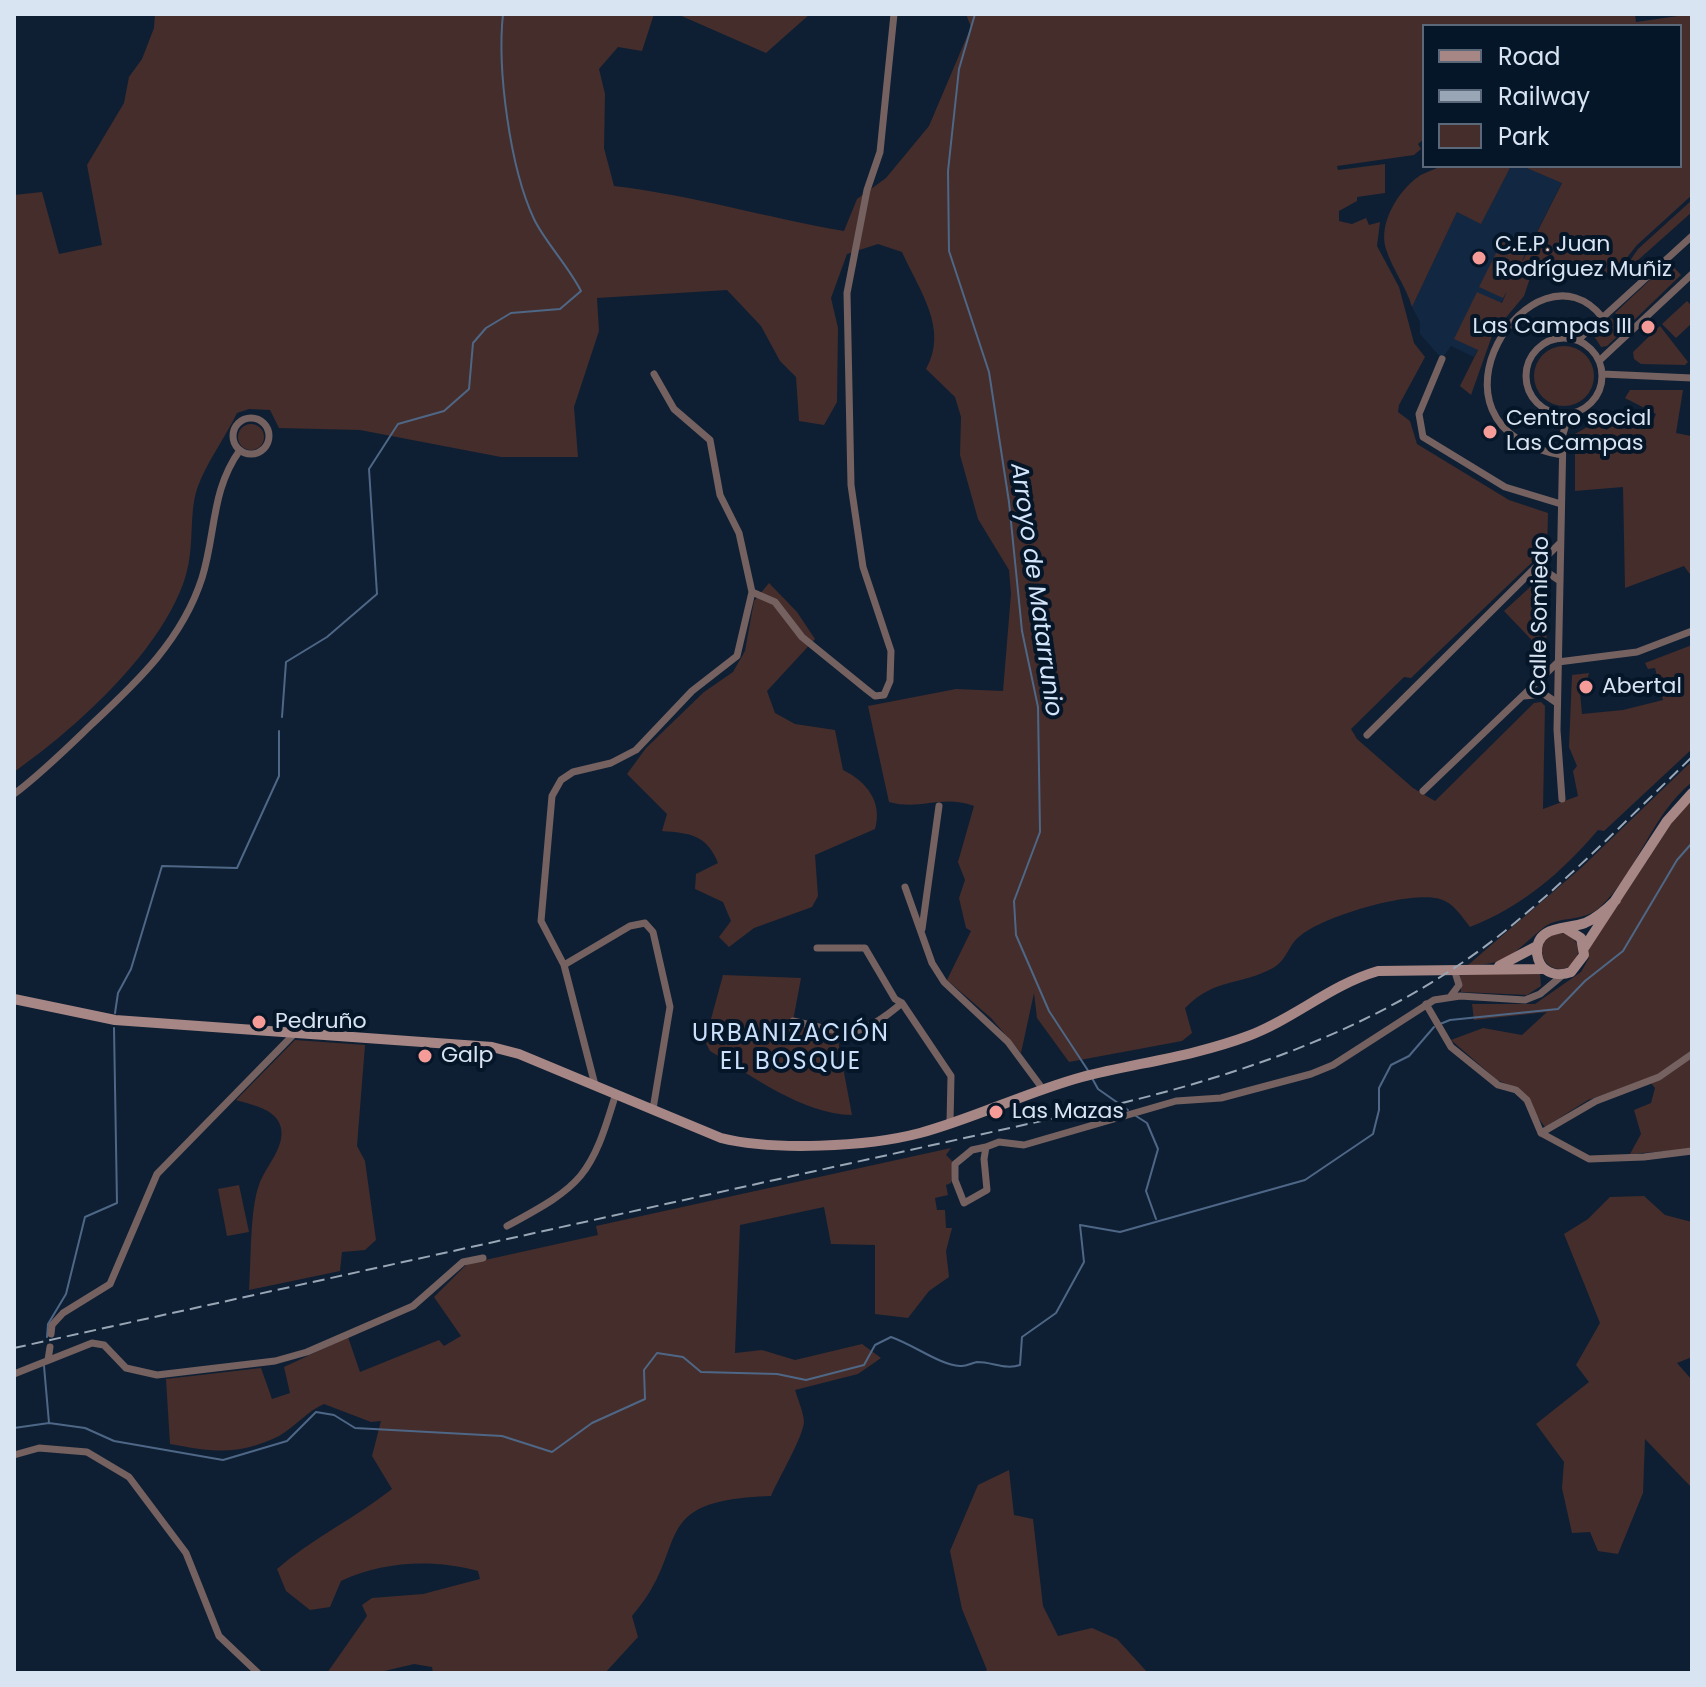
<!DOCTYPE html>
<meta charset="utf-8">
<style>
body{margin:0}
#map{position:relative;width:1706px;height:1687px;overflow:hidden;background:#0e1f33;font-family:Poppins,sans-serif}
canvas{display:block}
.frame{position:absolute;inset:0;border:16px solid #d9e4f2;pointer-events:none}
.legend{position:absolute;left:1422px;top:24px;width:260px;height:144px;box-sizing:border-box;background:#061629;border:2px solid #5a6879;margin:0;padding:10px 14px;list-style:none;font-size:24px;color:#d9e4f2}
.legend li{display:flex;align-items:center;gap:16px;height:40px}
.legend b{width:40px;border:2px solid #5a6879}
</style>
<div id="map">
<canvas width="1706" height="1687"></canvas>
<div class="frame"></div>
<ul class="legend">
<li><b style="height:10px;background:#a78785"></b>Road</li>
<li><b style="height:10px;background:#99a6b6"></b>Railway</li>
<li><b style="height:22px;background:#452d2b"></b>Park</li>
</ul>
</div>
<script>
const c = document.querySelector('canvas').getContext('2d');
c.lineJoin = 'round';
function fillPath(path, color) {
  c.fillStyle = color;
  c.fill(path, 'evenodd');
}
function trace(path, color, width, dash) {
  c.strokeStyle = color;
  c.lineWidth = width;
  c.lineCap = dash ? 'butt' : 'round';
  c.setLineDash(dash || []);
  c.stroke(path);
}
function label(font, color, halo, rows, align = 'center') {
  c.font = font + ' Poppins,sans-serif';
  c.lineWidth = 8;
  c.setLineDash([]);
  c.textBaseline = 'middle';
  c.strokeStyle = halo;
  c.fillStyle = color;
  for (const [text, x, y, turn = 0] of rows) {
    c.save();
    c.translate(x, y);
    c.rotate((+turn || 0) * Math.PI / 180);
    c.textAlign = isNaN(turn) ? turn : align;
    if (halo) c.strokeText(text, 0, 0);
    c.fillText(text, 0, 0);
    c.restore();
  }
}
const built = new Path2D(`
 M1511,166H1522L1562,182L1474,357L1451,346L1442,359L1420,334V322L1412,307L1457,212L1481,223Z`);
const green = new Path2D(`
 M155,14H654L642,51L618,47L599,69L605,94L604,148L614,186C692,195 767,218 844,231L857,199L886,178L929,126L971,27L966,14H1635L1636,22L1692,14V195L1637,245L1613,275L1593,269L1590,273L1532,272L1524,296L1493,333L1471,395L1460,386L1478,350L1454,339L1477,292L1502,303L1507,291L1503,298L1479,287L1502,241L1526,251L1521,264L1562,183L1522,166H1680V26H1424V139L1418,144L1421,149L1414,155L1337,166L1338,170L1385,164V193L1357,197V201L1339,211V221L1352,224L1366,218L1369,225L1380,222L1377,246L1399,287L1414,343L1425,357L1399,405L1398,412L1410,421L1417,444L1509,500L1548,513L1547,548L1411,678L1404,677L1351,729L1357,739L1413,788L1435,801L1534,703L1541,702L1545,706L1543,809L1578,796L1573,771L1577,766L1569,747L1572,675L1589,673L1587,680L1579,681L1582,714L1623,710L1663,700L1655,668L1648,669L1645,663L1692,645V749L1604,831L1598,830C1562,872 1522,907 1470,927C1461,916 1454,903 1440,899C1411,890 1323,916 1300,936C1288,945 1288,959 1273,968C1240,986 1216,977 1185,1008L1192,1033L1182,1041L1069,1062L1037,1018L1034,993L1021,1053L991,1018L947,980L971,931L966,928L959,898L965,880L958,862L974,806C941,794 921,811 889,802L868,706L956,689L1003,691L1011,594L1009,570L978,519L960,455L961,417L955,397L926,369C949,329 919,290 902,252L878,244L847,254L831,298L838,328L837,402L824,425L799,421L796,377L780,361L761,326L727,290L597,298L599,331L574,407L578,457H501L360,430L279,428L270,410L249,409L237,413C225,438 206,463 197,489C188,516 196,550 183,584C157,655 75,729 14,772V195L42,192L59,254L102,245L87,165L124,103L129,77L142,59L154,28Z
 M677,14H810L766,53Z
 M1440,166H1511L1481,224L1457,212L1412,307C1406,286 1392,269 1386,249C1378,224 1398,191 1418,177C1424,172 1433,171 1440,166Z
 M1692,200V212L1619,277L1638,249Z
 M1669,262L1681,275L1628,326L1615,313Z
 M1687,301L1692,306V323L1676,338L1662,324Z
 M1611,318L1624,330L1607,346L1601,347L1594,336Z
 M1660,326L1688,362L1685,365L1641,364L1634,359L1633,352Z
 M1534 376a30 30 0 1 1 60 0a30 30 0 1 1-60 0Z
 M1630,390H1683L1676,433L1691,436L1692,432V577L1684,566L1625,588L1623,487L1575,491V434L1594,423L1607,430L1614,419L1625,426L1631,418L1650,427L1656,414L1625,398Z
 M238 437a13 13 0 1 1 26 0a13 13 0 1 1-26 0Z
 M1540,578L1548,585L1546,655L1504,611Z
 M769,583L797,612L815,639L767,691L775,713L795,724L835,730L843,770C866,781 883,802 875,829L815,855L818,896L812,907L754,928L729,947L719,937L731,921L723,902L695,889L696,874L718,863C707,835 690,833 662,831L667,814L627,774L646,748L704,692L733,672L745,651L754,601Z
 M1692,761V782C1651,815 1638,872 1600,907C1583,923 1559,915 1543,928C1516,950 1508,966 1468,965L1581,868Z
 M1692,799V1050L1654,1077L1588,1100L1545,1127L1514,1087L1497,1080L1451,1040L1483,1028L1522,1035L1547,1012L1474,1020L1472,1004H1535L1581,972L1589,958L1586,953L1677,815Z
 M1542 951a18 18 0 1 1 36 0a18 18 0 1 1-36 0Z
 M1540,973L1541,986L1527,995L1461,992L1460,974Z
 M723,975L801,978L793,1021L836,1030L852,1115C802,1114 751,1075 710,1051L705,1041Z
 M295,1040L365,1045L357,1146L365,1161L376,1240L365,1250L342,1252L340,1271L249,1290C251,1263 250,1208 259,1185C265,1167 285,1148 281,1128C277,1109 252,1105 236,1100Z
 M1692,1058V1149L1630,1154L1641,1134L1634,1110L1651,1103L1655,1088L1651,1083Z
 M951,1148L946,1155L953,1162L951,1183L946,1185L948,1195L935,1198L937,1210H945L946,1228H952L946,1251L949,1277L929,1291L908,1318L875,1314V1245L831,1244L824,1207L740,1225L735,1353L762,1350L795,1360L862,1344L881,1358L858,1374L795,1390C798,1400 803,1411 804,1421C804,1436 778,1479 771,1496C643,1500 693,1547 632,1616L638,1637L605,1673H433L432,1667L414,1664L376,1673H327L367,1616L362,1605L372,1598L423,1594L480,1579L478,1571C434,1559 383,1561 341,1581L330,1607L310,1610L286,1591L277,1569C313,1538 355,1518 392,1489L372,1456L381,1421L371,1422L324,1404C306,1412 295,1427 279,1436C238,1456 213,1452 170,1444L166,1379L261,1368L272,1399L290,1393L284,1367L348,1337L360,1372L439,1340L444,1346L461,1336L434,1297L467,1264L598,1235L596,1226Z
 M239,1185L249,1232L227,1236L218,1189Z
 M1644,1196L1665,1215L1692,1222V1357L1677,1363L1692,1380V1488L1645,1439L1643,1493L1618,1554L1598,1551L1590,1532L1572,1533L1562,1488L1564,1462L1536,1424L1589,1382L1576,1365L1600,1323L1564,1234L1588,1219L1610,1197Z
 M1009,1470L1014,1515L1033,1519L1043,1606L1058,1636L1092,1628L1117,1639L1148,1673H982L987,1670L962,1609L950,1551L978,1485Z`);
const stream = new Path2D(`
 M975,14L959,69L948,171L949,251L989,372L1009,502L1022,631L1038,707L1040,832L1014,901L1016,935L1049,1011L1089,1072
 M282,717L286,662L327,637L377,594L369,469L398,424L444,411L469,389L473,343L486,328L511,313L560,309L581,291C567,264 545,242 534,219C510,168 497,70 503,14
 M115,1013L118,993L131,969L162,866L237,868L279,776V731
 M1440,1024L1450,1020L1558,1009L1585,981L1623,951L1677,860L1692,843
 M1092,1078L1098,1089L1128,1110
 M1136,1116L1147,1123L1158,1149L1146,1191L1156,1219
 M47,1337L48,1324L66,1294L85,1217L117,1203L114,1028
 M44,1366L49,1423
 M14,1428L49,1423L85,1428L114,1441L223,1460L287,1441L316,1412L334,1415L355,1428L502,1436L552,1452L592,1423L645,1399L644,1370L657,1353L683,1357L701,1372L777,1374L806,1380L864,1365L875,1345L891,1337C914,1345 940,1365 960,1366C966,1367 971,1363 977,1362C993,1362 1005,1370 1020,1365L1022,1337L1056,1313L1084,1262L1080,1225L1120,1232L1305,1180L1373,1134L1379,1110V1088L1391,1065L1409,1056L1434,1027`);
const street = new Path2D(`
 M1526 376a38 38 0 1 1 76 0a38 38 0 1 1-76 0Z
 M1578,340L1692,236
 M1442,359L1419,414L1423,437L1505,487L1561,504
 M1599,361L1692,274
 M1602,374L1692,378
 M233 436a18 18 0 1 1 36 0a18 18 0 1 1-36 0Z
 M1562,455C1404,427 1535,231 1603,318
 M1531,572L1544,570L1560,581
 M752,592L775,602L802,637L866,689L875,696L884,695L890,681L891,651L863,567L851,485L847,293L867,190L880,152L894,14
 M1558,662L1637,652L1692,631
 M1524,696L1544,694L1557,703
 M1367,735L1560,543
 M1423,791L1558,662
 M14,794C42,773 67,748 92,724C138,681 182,640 202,578C216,533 211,490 240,450
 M1562,799L1557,730L1563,434L1569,414
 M905,887L932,963L944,982L1008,1042L1042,1088
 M922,929L939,806
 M817,948H865L895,999L902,1003L951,1076L950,1123
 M564,965L630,926L645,923L653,932L670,1007L653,1109
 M1450,997L1459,985L1454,969
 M1426,1004L1451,1047L1498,1085L1516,1090L1527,1100L1541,1133
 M793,1021C850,1033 854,1043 902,1003
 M595,1085L564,965L541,921L552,796L561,780L573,772L611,763L636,750L692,691L737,656L752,592L739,533L720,495L710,440L674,409L654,374
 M1541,1133L1596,1101L1659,1077L1692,1054
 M1541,1133L1589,1159L1644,1157L1692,1151
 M986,1147L972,1150L955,1164V1180L964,1203L987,1190L984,1159L986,1147L999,1142L1024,1145L1176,1101L1221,1098L1311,1074L1333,1065L1434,1000L1460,996L1525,1000L1540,994L1564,974
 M507,1226C583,1185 591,1177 616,1093
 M51,1334L52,1325L63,1313L110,1284L157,1174L295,1033
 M48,1360L50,1347
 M14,1374L92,1343L104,1345L126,1368L157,1375L275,1361L307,1352L413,1306L463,1262L483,1258
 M14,1455L39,1448L87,1452L129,1477L186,1553L219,1636L258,1673`);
const secondary = new Path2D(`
 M1565,928L1581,938L1584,955L1571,972C1563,975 1553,975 1546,970C1541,967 1538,960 1537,954C1535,924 1567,930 1585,923C1597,918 1607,909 1616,900
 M1584,948L1667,821L1692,793
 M1499,966L1537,946
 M14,999L115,1020L492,1047L519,1054L721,1138C773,1151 867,1147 920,1133C975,1118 1027,1092 1082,1077C1137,1063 1195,1056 1248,1036C1294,1019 1330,985 1378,971L1543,969`);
const rail = new Path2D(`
 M14,1348L1114,1105C1255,1071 1390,1023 1505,931C1571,877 1631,816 1692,757`);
const markers = [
 [1479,258,8,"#f59b98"],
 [1648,327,8,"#f59b98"],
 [1490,432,8,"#f59b98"],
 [1586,687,8,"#f59b98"],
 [259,1022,8,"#f59b98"],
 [425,1056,8,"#f59b98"],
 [996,1112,8,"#f59b98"]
];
const poiNames = [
 ["C.E.P. Juan",1495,245],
 ["Rodríguez Muñiz",1495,270],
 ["Las Campas III",1632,327,"right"],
 ["Centro social",1506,419],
 ["Las Campas",1506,444],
 ["Abertal",1602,687],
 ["Pedruño",275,1022],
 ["Galp",441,1056],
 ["Las Mazas",1012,1112]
];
const streetNames = [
 ["Calle Somiedo",1541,616,-89]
];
const waterNames = [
 ["Arroyo de Matarrunio",1035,590,82]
];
const neighbourhoodNames = [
 ["URBANIZACIÓN",791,1035],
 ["EL BOSQUE",791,1063]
];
fillPath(built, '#122741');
fillPath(green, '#452d2b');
trace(stream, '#4e6786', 2);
trace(street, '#756160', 7);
trace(secondary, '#a78785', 10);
trace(rail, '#99a6b6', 2, [12, 6]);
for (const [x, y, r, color] of markers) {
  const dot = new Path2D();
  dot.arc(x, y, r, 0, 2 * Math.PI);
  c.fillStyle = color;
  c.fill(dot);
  trace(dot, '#061629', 3);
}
label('22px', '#d9e4f2', '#061629', poiNames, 'left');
label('22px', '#d9e4f2', '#061629', streetNames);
label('italic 24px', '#d3e5fb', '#061629', waterNames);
c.letterSpacing = '2px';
label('24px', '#cae0fb', '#061629', neighbourhoodNames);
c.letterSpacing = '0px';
</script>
